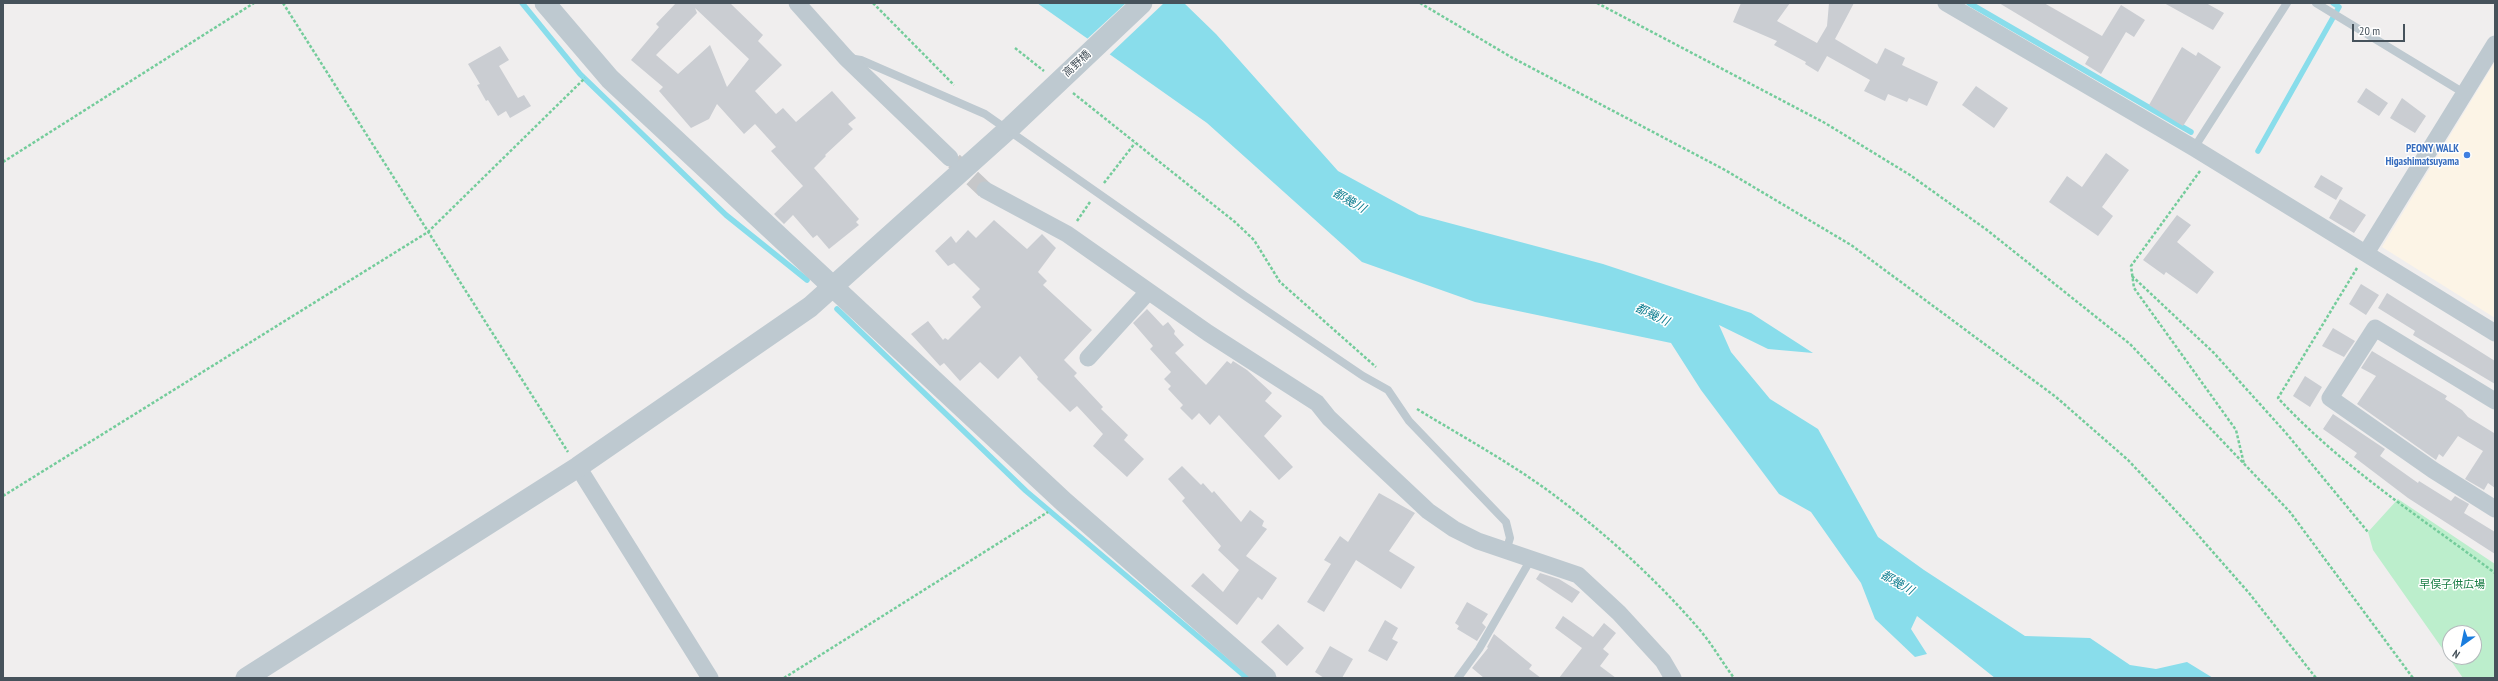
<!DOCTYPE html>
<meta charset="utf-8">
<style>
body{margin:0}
#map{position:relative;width:2498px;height:681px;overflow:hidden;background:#f0eeee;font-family:"PT Sans Narrow",sans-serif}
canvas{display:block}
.frame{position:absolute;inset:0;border:4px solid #46525b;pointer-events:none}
.north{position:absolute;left:2442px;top:625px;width:40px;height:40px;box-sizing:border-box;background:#fff;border:1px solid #b5babd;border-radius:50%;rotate:213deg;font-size:11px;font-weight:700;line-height:16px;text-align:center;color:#46525b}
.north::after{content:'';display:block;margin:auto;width:14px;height:18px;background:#1a7dde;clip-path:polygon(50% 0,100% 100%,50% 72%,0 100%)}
.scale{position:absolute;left:2352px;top:24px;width:53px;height:18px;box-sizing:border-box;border:2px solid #46525b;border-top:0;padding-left:5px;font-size:12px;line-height:14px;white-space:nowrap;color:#46525b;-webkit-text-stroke:3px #fff;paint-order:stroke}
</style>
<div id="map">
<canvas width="2498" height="681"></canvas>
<div class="frame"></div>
<div class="north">N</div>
<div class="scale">20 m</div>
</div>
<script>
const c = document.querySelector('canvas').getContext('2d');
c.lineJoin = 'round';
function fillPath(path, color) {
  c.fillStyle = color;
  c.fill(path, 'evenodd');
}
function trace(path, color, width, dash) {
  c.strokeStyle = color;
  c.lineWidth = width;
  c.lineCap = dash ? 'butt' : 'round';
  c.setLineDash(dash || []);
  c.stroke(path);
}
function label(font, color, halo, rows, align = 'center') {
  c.font = font + ' "PT Sans Narrow","Noto Sans JP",sans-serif';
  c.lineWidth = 3;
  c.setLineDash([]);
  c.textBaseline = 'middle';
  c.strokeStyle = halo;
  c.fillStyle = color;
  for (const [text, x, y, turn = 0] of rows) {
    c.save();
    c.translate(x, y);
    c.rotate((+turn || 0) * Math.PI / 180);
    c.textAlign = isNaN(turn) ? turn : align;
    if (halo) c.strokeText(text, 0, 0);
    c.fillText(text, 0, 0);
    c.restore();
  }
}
const commercial = new Path2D(`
 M2495,62V318L2382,247Z`);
const green = new Path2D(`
 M2398,499L2495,564V678H2463L2373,550L2368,532ZM2450,633H2474V657H2450Z`);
const water = new Path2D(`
 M1037,3H1184L1216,34L1338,171L1419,215L1603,264L1751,313L1813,353L1768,349L1719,325L1731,352L1770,399L1818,429L1878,537L1924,570L2025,636L2090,638L2130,665L2156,669L2187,662L2213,678H1995L1917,616L1911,629L1927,654L1915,657L1875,619L1861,583L1811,512L1779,494L1701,390L1671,343L1475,302L1362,262L1207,123Z`);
const pier = new Path2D(`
 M1126,3H1164L1108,56L1086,40Z`);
const stream = new Path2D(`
 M522,3L580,74L726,215L807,280
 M1969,3L2191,132
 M2258,151L2339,7L2333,3
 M837,309L1026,491L1247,678`);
const building = new Path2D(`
 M676,3H730L763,35L758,41L782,65L755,91L776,114L783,108L796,122L832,91L856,118L848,124L853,129L825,155L826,156L814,168L859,219L856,222L859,225L829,249L817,235L813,238L793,215L784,224L774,214L803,186L771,151L776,147L755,124L744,134L717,104L709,119L691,128L659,91L663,87L631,60L659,27L656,24ZM695,8L749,59L727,87L710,45L678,74L656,55L697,13Z
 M1741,3H1790L1777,21L1817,43L1827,26L1829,3H1854L1835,39L1877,64L1885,48L1905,58L1902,65L1938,82L1927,106L1909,98L1907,102L1888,94L1885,101L1864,91L1870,80L1827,56L1818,72L1805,64L1806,62L1774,45L1777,41L1733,22Z
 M1999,3H2044L2102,36L2121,5L2145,20L2134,37L2126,32L2101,74L2085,64L2089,57Z
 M2164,3H2206L2224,13L2213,30Z
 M500,46L509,60L499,66L518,98L524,95L531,106L510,118L506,111L498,116L488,100L486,101L477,85L480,84L468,64Z
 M2182,47L2196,56L2198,52L2221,67L2183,126L2149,105Z
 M1976,86L2008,108L1994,128L1962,105Z
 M2366,88L2388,103L2379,116L2357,102Z
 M2402,98L2426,116L2415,133L2390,118Z
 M2106,153L2129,170L2102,207L2113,216L2098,236L2049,202L2067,176L2082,187Z
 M2321,175L2343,188L2336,200L2314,187Z
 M2340,199L2366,215L2354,233L2329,218Z
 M2177,215L2191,225L2177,242L2214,272L2197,294L2166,272L2164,275L2143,260Z
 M994,220L1027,249L1042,234L1056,248L1038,272L1047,281L1043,285L1092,330L1064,360L1077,373L1074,376L1103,407L1101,409L1128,435L1124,440L1144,459L1127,477L1093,446L1103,434L1077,406L1070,412L1037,379L1038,377L1020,356L998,379L980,362L960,381L944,363L940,366L911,334L928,321L943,340L945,338L948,340L981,307L972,297L980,289L954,263L948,266L935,251L951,236L956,243L968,230L976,238Z
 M2361,284L2379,295L2366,315L2349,304Z
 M2387,293L2495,361V384L2413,335L2415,331L2378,308Z
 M1147,309L1163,326L1168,322L1175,331L1174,334L1184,345L1175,353L1206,385L1227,361L1231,364L1233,361L1247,370L1272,393L1265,401L1282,416L1264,436L1293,467L1279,480L1219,415L1210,425L1199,413L1192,420L1180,408L1183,405L1168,389L1171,386L1164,379L1171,372L1150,349L1153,346L1133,323Z
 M2333,328L2355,341L2344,357L2322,346Z
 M2372,351L2447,396L2445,399L2462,410L2468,417L2494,433L2495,431V488L2488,483L2484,490L2465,479L2483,451L2458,436L2443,457L2439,454L2436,460L2357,404L2376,376L2361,368Z
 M2305,376L2322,387L2310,407L2293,396Z
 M2333,414L2385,449L2380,456L2418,483L2419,481L2451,501L2455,496L2469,504L2464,513L2495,532V554L2408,498L2354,457L2357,453L2323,429Z
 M1182,466L1201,485L1203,483L1212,493L1214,491L1241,522L1250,510L1264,521L1262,526L1267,529L1246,556L1277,578L1262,600L1258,597L1237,625L1191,586L1203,573L1223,592L1239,570L1218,550L1221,546L1182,501L1185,498L1168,479Z
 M1379,493L1415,513L1389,551L1415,567L1401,589L1356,560L1324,612L1307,602L1331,564L1324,560L1340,536L1348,542Z
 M1540,573L1559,579L1580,592L1572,603L1536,579Z
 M1467,602L1488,614L1482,623L1486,627L1477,641L1457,629L1459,626L1455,623Z
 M1563,616L1593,637L1604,623L1616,633L1603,649L1609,654L1600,666L1616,678H1559L1582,648L1555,628Z
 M1385,620L1398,628L1392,639L1398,642L1387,661L1368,651Z
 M1278,624L1304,648L1287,666L1261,642Z
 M1494,634L1532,665L1529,669L1541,678H1484L1472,668L1488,648L1487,647Z
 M1330,646L1353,659L1342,678H1324L1315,672Z`);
const minorTunnel = new Path2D(`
 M954,161L985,190`);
const path = new Path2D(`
 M283,3L568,452
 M873,3L954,85
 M1420,3L1511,57L1725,170L1851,245L2056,397L2128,460L2191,527L2249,593L2316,678
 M1597,3L1825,123L1910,175L1987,230L2130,344L2290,512L2413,678
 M1015,48L1044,71
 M1073,93L1235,222L1254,240L1280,282L1376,367
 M3,162L254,3
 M2200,171L2131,266L2134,288L2236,430L2244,464
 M1104,183L1135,143
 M1077,221L1090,202
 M2357,268L2278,398C2342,467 2420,517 2495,573
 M2132,276L2214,353L2286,433L2368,532
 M1417,409C1463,437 1511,463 1554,495C1606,534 1656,579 1699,629C1712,644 1722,662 1734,678
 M3,496L428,232L585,78
 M784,678L1048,512`);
const service = new Path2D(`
 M2316,3L2464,93
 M849,58L861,60L985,114L1245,296L1363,376L1388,390L1409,421L1506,522L1510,538L1506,551
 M2194,148L2287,3
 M1458,678L1479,649L1531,559`);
const minor = new Path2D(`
 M797,3L846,58L950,158
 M1946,3L2194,148L2495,333
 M985,190L1067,234L1208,333L1317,403L1329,418L1428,511L1454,529L1478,541L1578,575L1619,613L1663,661L1673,678
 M2366,253L2495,44
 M1088,358L1148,292
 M2495,401L2375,328L2330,398L2433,470L2495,509
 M578,467L710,678`);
const tertiary = new Path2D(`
 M545,3L610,79L1064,502L1266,678
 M246,678L578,467L810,307L1013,125`);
const tertiaryBridge = new Path2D(`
 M1013,125L1142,3`);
const markers = [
 [2467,155,4,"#3f7fe0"]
];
const streetNames = [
 ["高野橋",1077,64,-43]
];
const shopNames = [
 ["PEONY WALK",2459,149],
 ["Higashimatsuyama",2459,162]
];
const parkNames = [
 ["早俣子供広場",2452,585]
];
const waterNames = [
 ["都幾川",1349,201,30],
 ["都幾川",1652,315,25],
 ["都幾川",1897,583,30]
];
fillPath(commercial, '#fcf4e6');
fillPath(green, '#bceecc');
fillPath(water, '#89ddeb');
fillPath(pier, '#f0eeee');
trace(stream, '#89ddeb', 5.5);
fillPath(building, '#cacdd2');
trace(minorTunnel, '#c6c7c9', 17, [17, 8]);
trace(path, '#74cc9b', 2.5, [3, 2]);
trace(service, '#bec9d0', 8);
trace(minor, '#bec9d0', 17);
trace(tertiary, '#bec9d0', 21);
trace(tertiaryBridge, '#bec9d0', 21);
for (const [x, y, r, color] of markers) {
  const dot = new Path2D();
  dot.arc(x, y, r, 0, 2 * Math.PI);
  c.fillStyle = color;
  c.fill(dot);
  trace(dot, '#fff', 1.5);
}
label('11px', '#46525b', '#fff', streetNames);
label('bold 11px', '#366cbe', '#fff', shopNames, 'right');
label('11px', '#177c43', '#fff', parkNames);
label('italic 12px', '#0e7e90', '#fff', waterNames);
</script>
